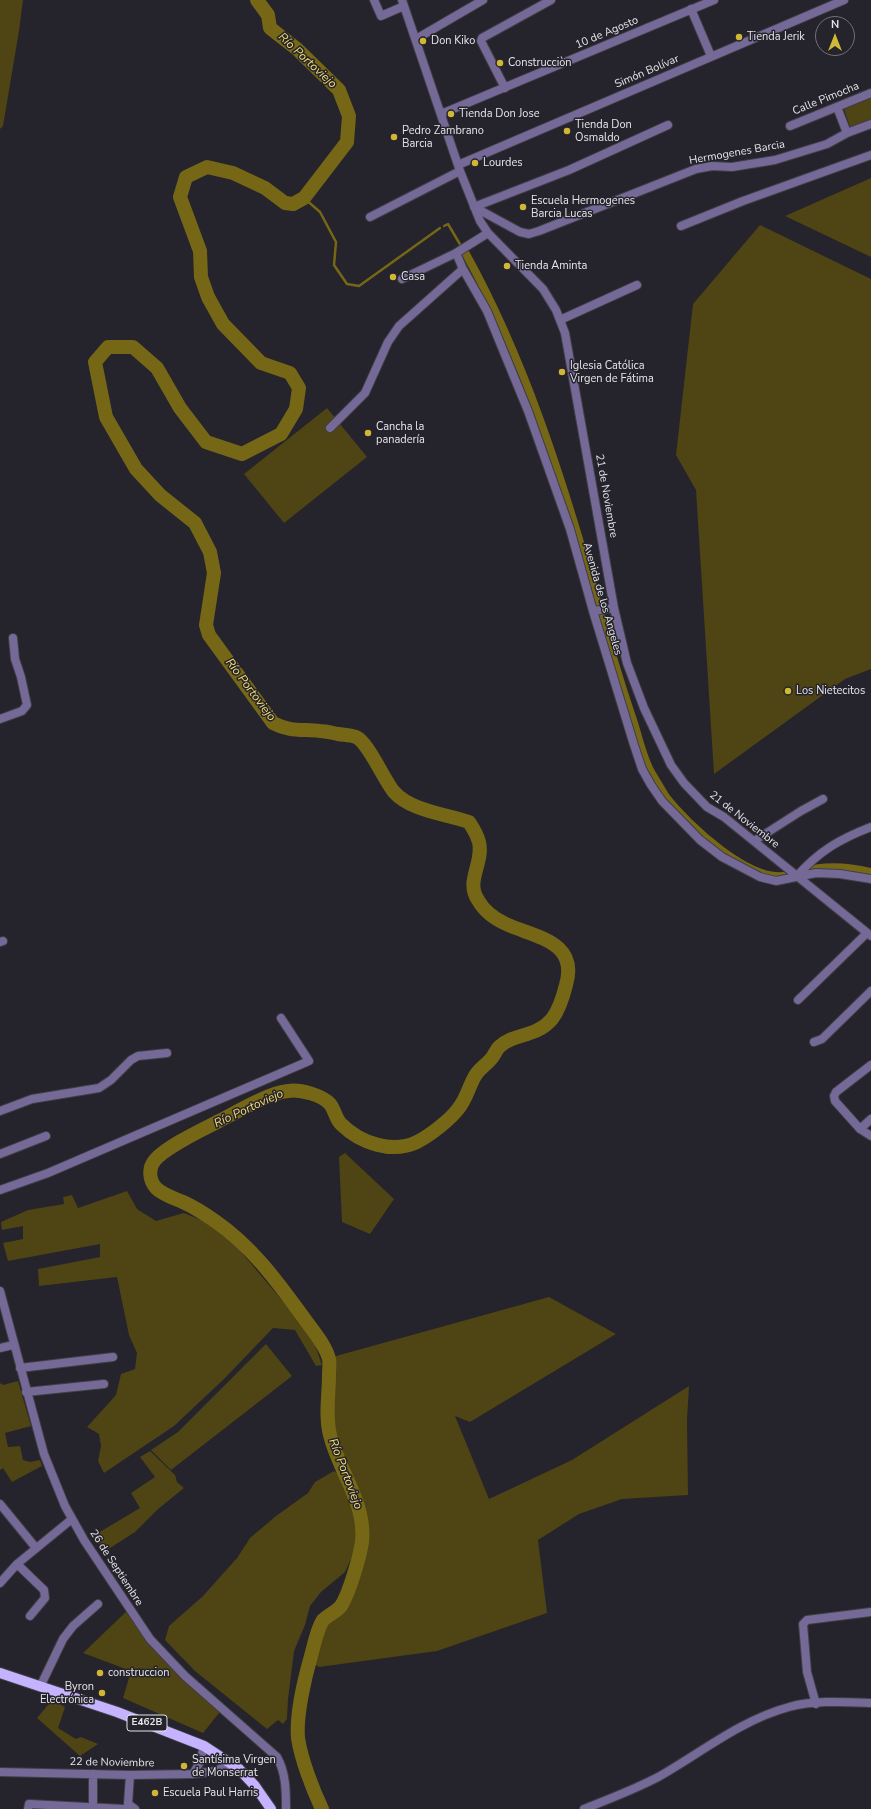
<!DOCTYPE html>
<meta charset="utf-8">
<style>
body{margin:0}
#map{position:relative;width:871px;height:1809px;overflow:hidden;background:#25232b;font-family:"Nunito Sans",sans-serif}
canvas{display:block}
.north{position:absolute;left:815px;top:16px;width:40px;height:40px;box-sizing:border-box;background:#25232b;border:1px solid #727178;border-radius:50%;rotate:0deg;font-size:11px;font-weight:700;line-height:16px;text-align:center;color:#e6e5eb}
.north::after{content:'';display:block;margin:auto;width:14px;height:18px;background:#d0b736;clip-path:polygon(50% 0,100% 100%,50% 72%,0 100%)}
</style>
<div id="map">
<canvas width="871" height="1809"></canvas>
<div class="north">N</div>
</div>
<script>
const c = document.querySelector('canvas').getContext('2d');
c.lineJoin = 'round';
function fillPath(path, color) {
  c.fillStyle = color;
  c.fill(path, 'evenodd');
}
function trace(path, color, width, dash) {
  c.strokeStyle = color;
  c.lineWidth = width;
  c.lineCap = dash ? 'butt' : 'round';
  c.setLineDash(dash || []);
  c.stroke(path);
}
function label(font, color, halo, rows, align = 'center') {
  c.font = font + ' "Nunito Sans",sans-serif';
  c.lineWidth = 3;
  c.setLineDash([]);
  c.textBaseline = 'middle';
  c.strokeStyle = halo;
  c.fillStyle = color;
  for (const [text, x, y, turn = 0] of rows) {
    c.save();
    c.translate(x, y);
    c.rotate((+turn || 0) * Math.PI / 180);
    c.textAlign = isNaN(turn) ? turn : align;
    if (halo) c.strokeText(text, 0, 0);
    c.fillText(text, 0, 0);
    c.restore();
  }
}
const green = new Path2D(`
 M0,0H23L19,31L3,126L0,129Z
 M871,98V119L850,127L844,109Z
 M871,178V257L785,216Z
 M760,225L871,279V669L845,679L714,774L696,490L676,455L693,304Z
 M327,408L367,457L284,523L244,474Z
 M345,1153L394,1199L370,1234L342,1222L339,1157Z
 M127,1191L137,1209L156,1221L184,1213L206,1222L232,1241L312,1336L322,1365L316,1366L295,1330L273,1328L224,1379L174,1426L104,1473L98,1461L101,1446L99,1434L87,1427L116,1395L121,1374L135,1369L137,1353L129,1335L117,1277L39,1286L38,1269L100,1257V1244L8,1261L3,1243L23,1239V1226L2,1230L1,1222L28,1210L64,1204L63,1197L72,1195L78,1208Z
 M549,1297L616,1334L470,1422L455,1416L489,1499L572,1460L689,1386L687,1420L688,1495L622,1499L579,1514L538,1540L547,1613L437,1651L319,1667L309,1661L322,1622L341,1606L352,1578L362,1542V1517L349,1481L333,1446L329,1399V1358Z
 M266,1344L292,1376L171,1470L151,1450L178,1432Z
 M18,1381L31,1426L5,1433L8,1447L20,1446L23,1460L30,1462L40,1460L42,1466L12,1482L3,1468L0,1470V1383L3,1385Z
 M150,1451L175,1475L177,1482L184,1488L157,1510L135,1532L104,1552L93,1536L140,1508L131,1493L155,1477L140,1457Z
 M334,1471L342,1476L357,1515V1546L345,1572L321,1592L310,1606L305,1625L294,1651L288,1699L287,1719L283,1724L278,1720L267,1729L195,1671L165,1640L169,1626L203,1596L237,1558L250,1538L276,1516L308,1493L315,1482Z
 M131,1607L166,1655L224,1707L203,1733L123,1698L131,1671L83,1653Z
 M52,1700L65,1707L58,1728L76,1739L81,1737L98,1744L80,1756L37,1718Z`);
const stream = new Path2D(`
 M304,198L320,212L336,242L334,265L347,284L359,286L440,228
 M444,226L448,224L461,246`);
const canal = new Path2D(`
 M466,254C524,359 561,475 594,590C606,635 619,679 634,723C639,739 643,758 651,772C656,780 661,789 666,797C687,824 751,885 788,875
 M800,872C823,865 847,866 871,872`);
const river = new Path2D(`
 M257,0L268,15L270,28L297,49L339,90L349,116L347,142L304,198L293,204L285,203L265,188L233,173L207,167L186,177L180,197L200,251L201,277L208,297L223,324L261,363L290,373L299,388L296,409L281,434L242,454L206,442L180,408L157,368L133,347H108L95,362L106,417L136,469L160,495L195,523L210,552L214,573L206,625L209,635L273,723C290,732 302,729 320,731C326,731 332,733 338,734C344,735 351,735 356,737C368,742 384,780 394,792C411,811 446,814 469,822C473,828 477,835 479,842C484,863 465,881 478,900C484,911 495,919 506,924C534,937 579,941 566,985C563,997 559,1010 552,1019C536,1038 513,1033 499,1047C496,1050 494,1056 491,1059C486,1065 479,1069 475,1076C469,1086 466,1100 458,1109C450,1120 429,1136 417,1142C392,1154 360,1143 341,1124C335,1118 335,1110 330,1104C322,1095 300,1089 288,1091C268,1093 237,1112 219,1121C202,1130 167,1146 155,1160C148,1168 149,1180 156,1188C163,1195 174,1198 183,1202C194,1207 205,1214 215,1221C253,1247 279,1284 306,1321C314,1332 326,1346 329,1359C330,1364 329,1369 329,1375C329,1394 325,1416 330,1435C339,1472 366,1502 362,1542C360,1556 349,1594 341,1606C336,1612 328,1615 323,1620C317,1629 314,1645 311,1656C305,1677 296,1715 298,1738C301,1759 313,1790 322,1809`);
const minor = new Path2D(`
 M374,0L381,16L404,6
 M402,0L460,171L480,221L488,233L543,289L556,310L565,333L614,608L627,663L644,708L671,765L684,783L707,807L724,817L871,936
 M691,9L711,56
 M416,39L483,0
 M505,88L481,41L482,38L551,0
 M837,107L847,133
 M441,114L714,0
 M790,126L871,93
 M458,165L844,0
 M474,207L520,232L529,234L539,231L696,169L712,166L732,167L775,160L827,144L847,133L871,124
 M474,207L569,170L668,125
 M370,217L460,171
 M681,226L743,201L871,155
 M456,253L463,269L487,311L528,411L570,529L593,611L634,745L642,769L651,785L662,801L700,840L722,857L760,877L776,881L816,873L840,874L871,879
 M402,279L456,253L488,233
 M560,320L637,285
 M330,428L365,393L388,342L399,326L463,269
 M593,611L614,608
 M0,719L22,711L27,705L21,677L15,659L13,638
 M754,841L801,811L823,799
 M797,876C819,851 840,839 871,827
 M0,942L3,941
 M798,1000L867,933
 M814,1042L822,1039L871,991
 M871,1065L836,1092L834,1096L835,1101L860,1129L871,1136
 M0,1111L32,1099L99,1088L111,1080L131,1060L138,1056L167,1053
 M860,1129L871,1119
 M0,1154L46,1136
 M0,1190L48,1173L309,1061L281,1018
 M0,1291L44,1454L65,1506L84,1540L150,1639L185,1676L277,1757C286,1773 286,1791 286,1809
 M0,1348L13,1345
 M20,1368L113,1357
 M26,1392L104,1384
 M0,1504L36,1548
 M17,1564L44,1590L45,1598L30,1616
 M0,1583L17,1564L72,1519
 M40,1687L63,1639L73,1626L98,1604
 M816,1704L807,1672L803,1624L807,1620L871,1612
 M0,1772L130,1775L193,1774L200,1762L204,1746
 M193,1774L216,1771L231,1763
 M130,1775L128,1804L135,1809
 M28,1809L29,1804L124,1809
 M93,1809V1774
 M584,1809C609,1799 636,1789 660,1776C702,1752 741,1720 789,1707C813,1700 846,1702 871,1703`);
const major = new Path2D(`
 M0,1673L117,1712L204,1746L239,1769L255,1786L271,1809`);
const markers = [
 [739,37,4,"#d0b736"],
 [423,41,4,"#d0b736"],
 [500,63,4,"#d0b736"],
 [451,114,4,"#d0b736"],
 [567,131,4,"#d0b736"],
 [394,137,4,"#d0b736"],
 [475,163,4,"#d0b736"],
 [523,207,4,"#d0b736"],
 [507,266,4,"#d0b736"],
 [393,277,4,"#d0b736"],
 [562,372,4,"#d0b736"],
 [368,433,4,"#d0b736"],
 [788,691,4,"#d0b736"],
 [100,1673,4,"#d0b736"],
 [102,1693,4,"#d0b736"],
 [184,1766,4,"#d0b736"],
 [155,1793,4,"#d0b736"]
];
const shields = [
 [147,1723,40]
];
const shieldNames = [
 ["E462B",147,1723]
];
const streetNames = [
 ["10 de Agosto",607,33,-23],
 ["Simón Bolívar",647,72,-23],
 ["Calle Pimocha",826,99,-22],
 ["Hermogenes Barcia",737,153,-10],
 ["21 de Noviembre",606,496,80],
 ["Avenida de los Angeles",602,599,74],
 ["21 de Noviembre",744,820,38],
 ["26 de Septiembre",116,1568,57],
 ["22 de Noviembre",112,1763,1]
];
const poiNames = [
 ["Tienda Jerik",747,37],
 ["Don Kiko",431,41],
 ["Construcciòn",508,63],
 ["Tienda Don Jose",459,114],
 ["Tienda Don",575,125],
 ["Osmaldo",575,138],
 ["Pedro Zambrano",402,131],
 ["Barcia",402,144],
 ["Lourdes",483,163],
 ["Escuela Hermogenes",531,201],
 ["Barcia Lucas",531,214],
 ["Tienda Aminta",515,266],
 ["Casa",401,277],
 ["Iglesia Católica",570,366],
 ["Virgen de Fátima",570,379],
 ["Cancha la",376,427],
 ["panadería",376,440],
 ["Los Nietecitos",796,691],
 ["construccion",108,1673],
 ["Byron",94,1687,"right"],
 ["Electrónica",94,1700,"right"],
 ["Santísima Virgen",192,1760],
 ["de Monserrat",192,1773],
 ["Escuela Paul Harris",163,1793]
];
const waterNames = [
 ["Río Portoviejo",307,61,43],
 ["Río Portoviejo",250,690,53],
 ["Río Portoviejo",249,1109,-25],
 ["Río Portoviejo",345,1474,69]
];
fillPath(green, '#4e4414');
trace(stream, '#766716', 2.5);
trace(canal, '#766716', 8);
trace(river, '#766716', 14);
trace(minor, '#403e46', 10);
trace(major, '#403e46', 12);
trace(minor, '#756a97', 8);
trace(major, '#c6b3ff', 10);
for (const [x, y, r, color] of markers) {
  const dot = new Path2D();
  dot.arc(x, y, r, 0, 2 * Math.PI);
  c.fillStyle = color;
  c.fill(dot);
  trace(dot, '#25232b', 1.5);
}
for (const [x, y, w] of shields) {
  const box = new Path2D();
  box.roundRect(x - w / 2, y - 8, w, 16, 3);
  c.fillStyle = '#25232b';
  c.fill(box);
  trace(box, '#e6e5eb', 1);
}
label('bold 10px', '#e6e5eb', null, shieldNames);
label('11px', '#e6e5eb', '#25232b', streetNames);
label('11px', '#e6e5eb', '#25232b', poiNames, 'left');
label('italic 12px', '#f4df76', '#25232b', waterNames);
</script>
